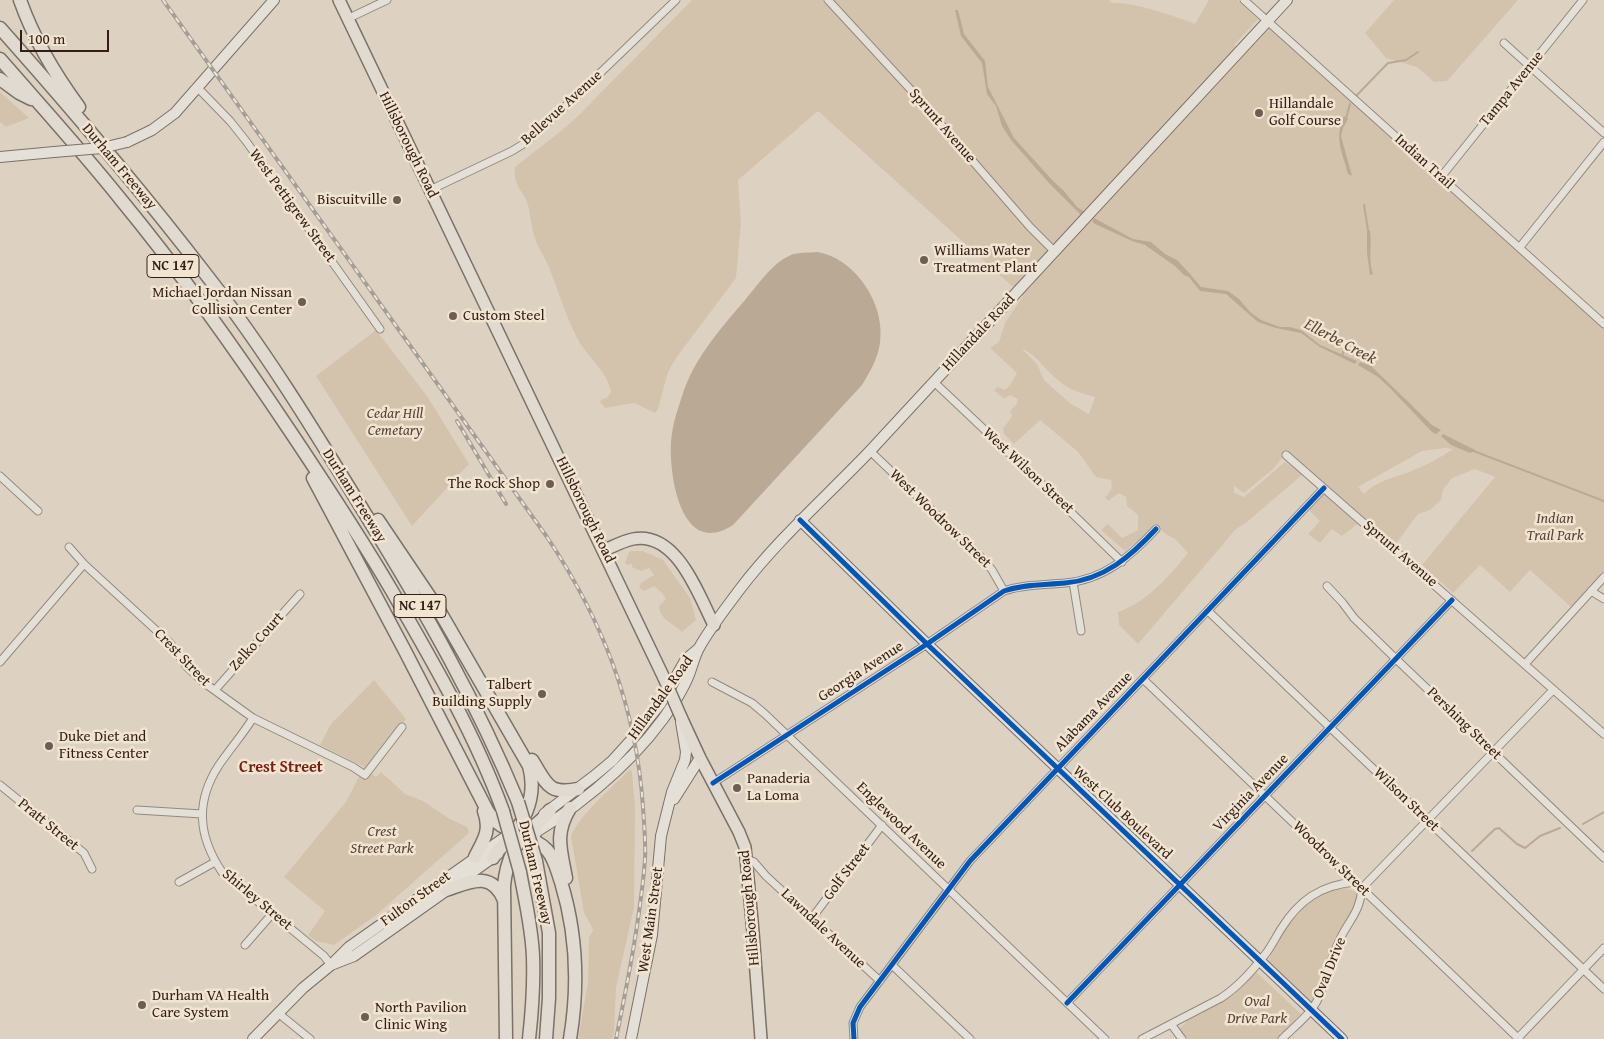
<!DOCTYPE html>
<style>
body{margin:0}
#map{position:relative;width:1604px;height:1039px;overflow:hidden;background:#ddd2c2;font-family:"Gentium Book Plus",serif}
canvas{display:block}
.scale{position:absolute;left:20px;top:30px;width:89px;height:22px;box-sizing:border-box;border:2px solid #321e16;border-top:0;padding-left:6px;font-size:15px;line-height:18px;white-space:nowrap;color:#321e16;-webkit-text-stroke:4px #f1e4d0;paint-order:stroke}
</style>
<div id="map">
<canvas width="1604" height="1039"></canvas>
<div class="scale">100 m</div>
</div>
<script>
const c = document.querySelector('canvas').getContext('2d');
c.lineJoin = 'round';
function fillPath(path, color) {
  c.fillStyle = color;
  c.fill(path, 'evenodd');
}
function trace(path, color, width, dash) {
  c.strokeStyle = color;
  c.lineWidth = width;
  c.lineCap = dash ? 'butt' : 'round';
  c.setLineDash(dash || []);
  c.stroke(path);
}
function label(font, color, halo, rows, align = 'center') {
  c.font = font + ' "Gentium Book Plus",serif';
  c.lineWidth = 5;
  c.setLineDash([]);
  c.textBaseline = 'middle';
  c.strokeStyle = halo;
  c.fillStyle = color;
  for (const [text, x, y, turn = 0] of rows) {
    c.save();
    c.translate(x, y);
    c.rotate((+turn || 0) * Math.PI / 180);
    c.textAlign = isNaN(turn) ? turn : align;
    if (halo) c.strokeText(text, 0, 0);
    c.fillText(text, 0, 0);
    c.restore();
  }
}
const green = new Path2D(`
 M692,0H1109L1112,3C1128,0 1178,17 1195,24L1209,0H1237L1258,19L1235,44L1234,57L1268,25L1604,328V572L1572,608L1530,570L1510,592L1480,565L1453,593L1422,565L1495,477L1475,469L1452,478L1443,490L1441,500L1430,510L1418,514L1395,545L1287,452L1273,469L1244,493L1234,486V493L1244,497L1285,462L1304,473L1247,522L1236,529L1138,644L1119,625L1118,612C1146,603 1169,576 1188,553L1175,539L1167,535L1156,526L1125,551L1101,530L1108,524L1122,538L1138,530V515L1127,506L1126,497L1119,493L1108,501L1105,497C1111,492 1113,488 1111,480L1096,477L1078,452L1040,420L1014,444L1004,434L1003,429L1012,416L1010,411L1016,405L1018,399L1010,395L1004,399L994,390L998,387L1005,390L1010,385L1017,373L990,348L999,342L1005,323L1023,296L818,111L738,180L741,222L736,278L676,358L668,372L658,409L655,413L634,403L605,408L600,402L602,399L607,398L611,392C607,370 587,357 577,338C566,316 559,293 550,270C547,261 542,254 538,246C533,234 531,222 529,209C526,192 512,187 515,167L561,131L579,115ZM1022,349C1036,354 1047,372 1060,382C1070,390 1083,394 1095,397L1089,414L1071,404L1044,380L1037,364ZM1445,448L1453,449C1440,458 1422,467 1407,473C1391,478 1375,482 1364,494L1358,487L1422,451Z
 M1394,0H1518L1447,81L1434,82L1417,67L1386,58L1365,33Z
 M0,92L29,118L6,127L0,122Z
 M376,330L427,396L469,464L412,526L316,376Z
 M1325,492L1360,522L1342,536L1332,529L1320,543L1308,534L1320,521L1309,510Z
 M631,551H643L663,560L690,598L696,620L682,632C674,624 659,619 659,606L666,599L662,593L654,586L644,591L639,587L641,583L654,575L649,568L641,571L632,567V564L627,565L625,563L629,552Z
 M374,680L406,719L366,769L376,777L381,772L405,794L423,801L450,819L467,827L469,833L375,916L334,945L316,941L308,935L325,911L284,877L346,802L364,767L320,745L331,724Z
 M630,769L632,772L635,808L634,907L616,988L614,1033L612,1039H578L588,982L589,937L593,931L591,925L584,913L571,836C579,815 614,786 630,769Z
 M1343,887L1356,892C1357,898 1357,902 1355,907C1352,918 1343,927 1338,937C1327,958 1324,982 1311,1002L1268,961C1284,928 1305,896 1343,887Z
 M1255,971L1301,1014L1279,1039H1188L1179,1029L1190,1018L1234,995Z`);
const water = new Path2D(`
 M955,10H958L964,34L985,61L988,87L1014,138L1054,182L1064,191L1077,207L1085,212L1082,216L1048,182L1011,140L1002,126L996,106L987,94L982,63L961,36Z
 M1344,116L1348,119L1343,128L1341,136L1352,176L1348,174C1342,150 1334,140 1344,116Z
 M1094,218L1133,239L1151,242L1165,254L1177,260L1190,274L1201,287L1228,291L1239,299L1250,312L1261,320L1280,327H1290L1301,330L1320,345L1357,361L1355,364L1320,347L1301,333L1276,328L1258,322L1226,294L1200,291L1189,277L1184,275L1175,266L1145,245L1132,241L1095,224L1092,221Z
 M1367,229L1370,231C1372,245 1368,261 1373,274L1370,275L1367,253Z
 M817,252C855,258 886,304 880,343C878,358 870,372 862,385L733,525C681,559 669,475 671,442C672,424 679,406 684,390C697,355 721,328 745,300C758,285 772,263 791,255C798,252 809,253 817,252Z
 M1360,362L1371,366L1432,425L1441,430L1436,434L1432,432L1389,387L1378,377L1358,365Z
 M1443,434L1475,450L1470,453L1451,445L1441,436Z`);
const stream = new Path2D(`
 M1356,96L1388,63L1406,60L1418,52
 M1346,119L1350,104
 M1364,205L1368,230
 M1342,356L1346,343
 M1471,450L1604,501
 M1583,824L1604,812
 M1472,851L1495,829L1499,828L1517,844L1525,848L1540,836L1560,828`);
const street = new Path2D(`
 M828,0L911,90L1030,227L1055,252
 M1244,0L1604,324
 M347,19L387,0
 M1504,43L1604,133
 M198,88L230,121L246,141L380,329
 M1441,177L1583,0
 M430,190L512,151L525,143L571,101L676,0
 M1520,247L1604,142
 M934,382L1044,486L1122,562
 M870,451L984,560L992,570L1004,591
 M1286,455L1604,734
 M0,476L38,511
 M69,547L84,564L170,643L187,667L203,682L253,718L353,767L365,775L402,727
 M1073,582L1081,631
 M1327,586L1342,602L1354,618L1396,659L1604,858
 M1591,591L1604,599
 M1208,611L1604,989
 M0,662L84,564
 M1525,664L1604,577
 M1143,679L1519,1039
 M712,682L752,703L765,714L1105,1039
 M215,690L300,594
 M253,718C243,734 230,749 219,765C195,802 198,836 222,872L324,956L331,965
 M713,783L927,644L1004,591C1024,584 1045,585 1065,583C1104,580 1131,556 1156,529
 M0,785L84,853L92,869
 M137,810L202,814
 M747,859L754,862L766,876L880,981
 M179,882L215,862
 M812,918L882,825
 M245,945L272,914
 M892,965L970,1039
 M1067,1003L1452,600
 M278,1013L310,1039
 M1171,1024L1182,1039
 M854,1039L853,1023L860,1007L970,861L1324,488
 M1142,1039L1221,998C1238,987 1254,969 1267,952C1272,945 1276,937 1281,929C1299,900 1321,885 1355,882
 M1282,1039C1294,1027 1311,1014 1318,999C1327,979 1331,956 1341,937C1351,918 1360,911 1362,888L1553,690
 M1517,1039L1604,948`);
const secondary = new Path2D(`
 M127,142L152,130L175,113L274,0
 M0,157L54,152
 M800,520L927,644L1342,1039
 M674,799L700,758
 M544,814L594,776L612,761L632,739L661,703L686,659L698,649
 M530,836C587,801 640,757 676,700C680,693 685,685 688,677C692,668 694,657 699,648C710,628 726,608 740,589C778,539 826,497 870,451L1287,0
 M331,965L354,956L498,854
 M253,1039L303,988L331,965L349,947L508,835
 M631,1039L652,935L661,836L672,792L685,760L686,752L681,722`);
const primary = new Path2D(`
 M339,0L664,678
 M605,550C614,546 623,541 633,539C677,531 698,594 714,625
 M681,717L700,758L739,832L745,847L753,932L761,1039`);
const highway = new Path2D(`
 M20,0C34,40 54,73 79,107
 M0,28C72,109 142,191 208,277C268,354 318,437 369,520C425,611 477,703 518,802
 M0,59C41,106 83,152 122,201C184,276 240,356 294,437C328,488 361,538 392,591C433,662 475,734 503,811
 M0,79L19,93L31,99
 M313,478L405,651L488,812C498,828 516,835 535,833
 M378,520L440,612L529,766C537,794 527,818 509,840C503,846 497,850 493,858
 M532,760C547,784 548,795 578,789
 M520,837C530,839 540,842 547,850C555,859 557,871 561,882C577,934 579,985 570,1039
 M475,857C484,839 491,831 484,811
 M536,861L549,933V998L546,1039
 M520,872C525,900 532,928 533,957C534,984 532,1012 529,1039
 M566,878C561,850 554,834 570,808
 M446,890C470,882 491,870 504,900
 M506,1039L504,886C506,863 514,842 533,827C540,821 545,818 550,810`);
const rail = new Path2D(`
 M163,0L547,537C603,621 636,706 643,807C644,825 646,843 645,860C640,920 628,980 616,1039
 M457,421L506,504`);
const secondaryBridge = new Path2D(`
 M54,152L102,148L127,142`);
const primaryBridge = new Path2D(`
 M664,678L681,717`);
const highwayBridge = new Path2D(`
 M518,802L536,861
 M503,811L520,872`);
const cycleway = new Path2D(`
 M800,520L927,644L1342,1039
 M713,783L927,644L1004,591C1024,584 1045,585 1065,583C1104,580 1131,556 1156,529
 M1067,1003L1452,600
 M854,1039L853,1023L860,1007L970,861L1324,488`);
const markers = [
 [1259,113,5,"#6e5d52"],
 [397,200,5,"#6e5d52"],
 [924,260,5,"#6e5d52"],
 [302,302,5,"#6e5d52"],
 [453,316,5,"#6e5d52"],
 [550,484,5,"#6e5d52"],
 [542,694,5,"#6e5d52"],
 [49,746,5,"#6e5d52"],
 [737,788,5,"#6e5d52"],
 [142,1005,5,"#6e5d52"],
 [365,1017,5,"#6e5d52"]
];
const shields = [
 [173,266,52],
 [420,606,52]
];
const shieldNames = [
 ["NC 147",173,266],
 ["NC 147",420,606]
];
const streetNames = [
 ["Tampa Avenue",1512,89,-51],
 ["Bellevue Avenue",562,108,-42],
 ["Sprunt Avenue",942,126,49],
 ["Hillsborough Road",408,145,64],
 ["Indian Trail",1424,162,42],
 ["Durham Freeway",119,167,50],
 ["West Pettigrew Street",292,206,54],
 ["Hillandale Road",979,333,-47],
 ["West Wilson Street",1028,471,43],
 ["Durham Freeway",354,496,58],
 ["Hillsborough Road",585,510,64],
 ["West Woodrow Street",940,519,44],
 ["Sprunt Avenue",1400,554,41],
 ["Zelko Court",257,642,-48],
 ["Crest Street",182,658,46],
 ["Georgia Avenue",861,672,-33],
 ["Hillandale Road",661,698,-54],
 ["Alabama Avenue",1094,712,-46],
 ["Pershing Street",1464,724,44],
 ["Virginia Avenue",1251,793,-46],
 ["Wilson Street",1406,800,44],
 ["West Club Boulevard",1122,813,43],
 ["Pratt Street",48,825,39],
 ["Englewood Avenue",901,826,44],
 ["Woodrow Street",1331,859,44],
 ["Golf Street",847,872,-53],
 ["Durham Freeway",535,873,77],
 ["Fulton Street",416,899,-36],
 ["Shirley Street",257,900,40],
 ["Hillsborough Road",750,908,-95],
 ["West Main Street",651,920,-82],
 ["Lawndale Avenue",823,929,43],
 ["Oval Drive",1330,968,-68]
];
const poiNames = [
 ["Hillandale",1269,104],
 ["Golf Course",1269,121],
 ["Biscuitville",387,200,"right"],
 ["Williams Water",934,251],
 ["Treatment Plant",934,268],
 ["Michael Jordan Nissan",292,293,"right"],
 ["Collision Center",292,310,"right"],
 ["Custom Steel",463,316],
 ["The Rock Shop",540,484,"right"],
 ["Talbert",532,685,"right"],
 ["Building Supply",532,702,"right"],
 ["Duke Diet and",59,737],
 ["Fitness Center",59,754],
 ["Panaderia",747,779],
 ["La Loma",747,796],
 ["Durham VA Health",152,996],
 ["Care System",152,1013],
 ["North Pavilion",375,1008],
 ["Clinic Wing",375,1025]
];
const parkNames = [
 ["Cedar Hill",395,414],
 ["Cemetary",395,431],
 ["Indian",1555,519],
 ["Trail Park",1555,536],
 ["Crest",382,832],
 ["Street Park",382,849],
 ["Oval",1257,1002],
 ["Drive Park",1257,1019]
];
const waterNames = [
 ["Ellerbe Creek",1340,342,28]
];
const neighbourhoodNames = [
 ["Crest Street",281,768]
];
fillPath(green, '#d3c3ad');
fillPath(water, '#baa994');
trace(stream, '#baa994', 2);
trace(street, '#92897f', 9);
trace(secondary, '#7a7168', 12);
trace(primary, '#7a7168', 14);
trace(highway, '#7a7168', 15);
trace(street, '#e5e0d7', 7);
trace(secondary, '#e5e0d7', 10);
trace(primary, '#e0dad0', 11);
trace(highway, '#e0dad0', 12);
trace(rail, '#a59e98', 4);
trace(rail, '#f1e4d0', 2, [5.5]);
trace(secondaryBridge, '#7a7168', 12, []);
trace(primaryBridge, '#7a7168', 14, []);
trace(highwayBridge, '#7a7168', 15, []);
trace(secondaryBridge, '#e5e0d7', 10);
trace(primaryBridge, '#e0dad0', 11);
trace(highwayBridge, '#e0dad0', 12);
trace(cycleway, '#0057b8', 5);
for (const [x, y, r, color] of markers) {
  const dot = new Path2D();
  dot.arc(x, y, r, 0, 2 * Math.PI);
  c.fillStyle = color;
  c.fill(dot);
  trace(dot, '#f1e4d0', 2);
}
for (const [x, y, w] of shields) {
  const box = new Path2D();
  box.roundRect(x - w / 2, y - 11.5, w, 23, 4);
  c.fillStyle = '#f1e4d0';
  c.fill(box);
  trace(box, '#321e16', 1);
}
label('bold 14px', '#321e16', null, shieldNames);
label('15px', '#321e16', '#f1e4d0', streetNames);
label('15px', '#321e16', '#f1e4d0', poiNames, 'left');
label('italic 15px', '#584437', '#f1e4d0', parkNames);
label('italic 16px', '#5c483b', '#f1e4d0', waterNames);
label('bold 16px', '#7a1f14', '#f1e4d0', neighbourhoodNames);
</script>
